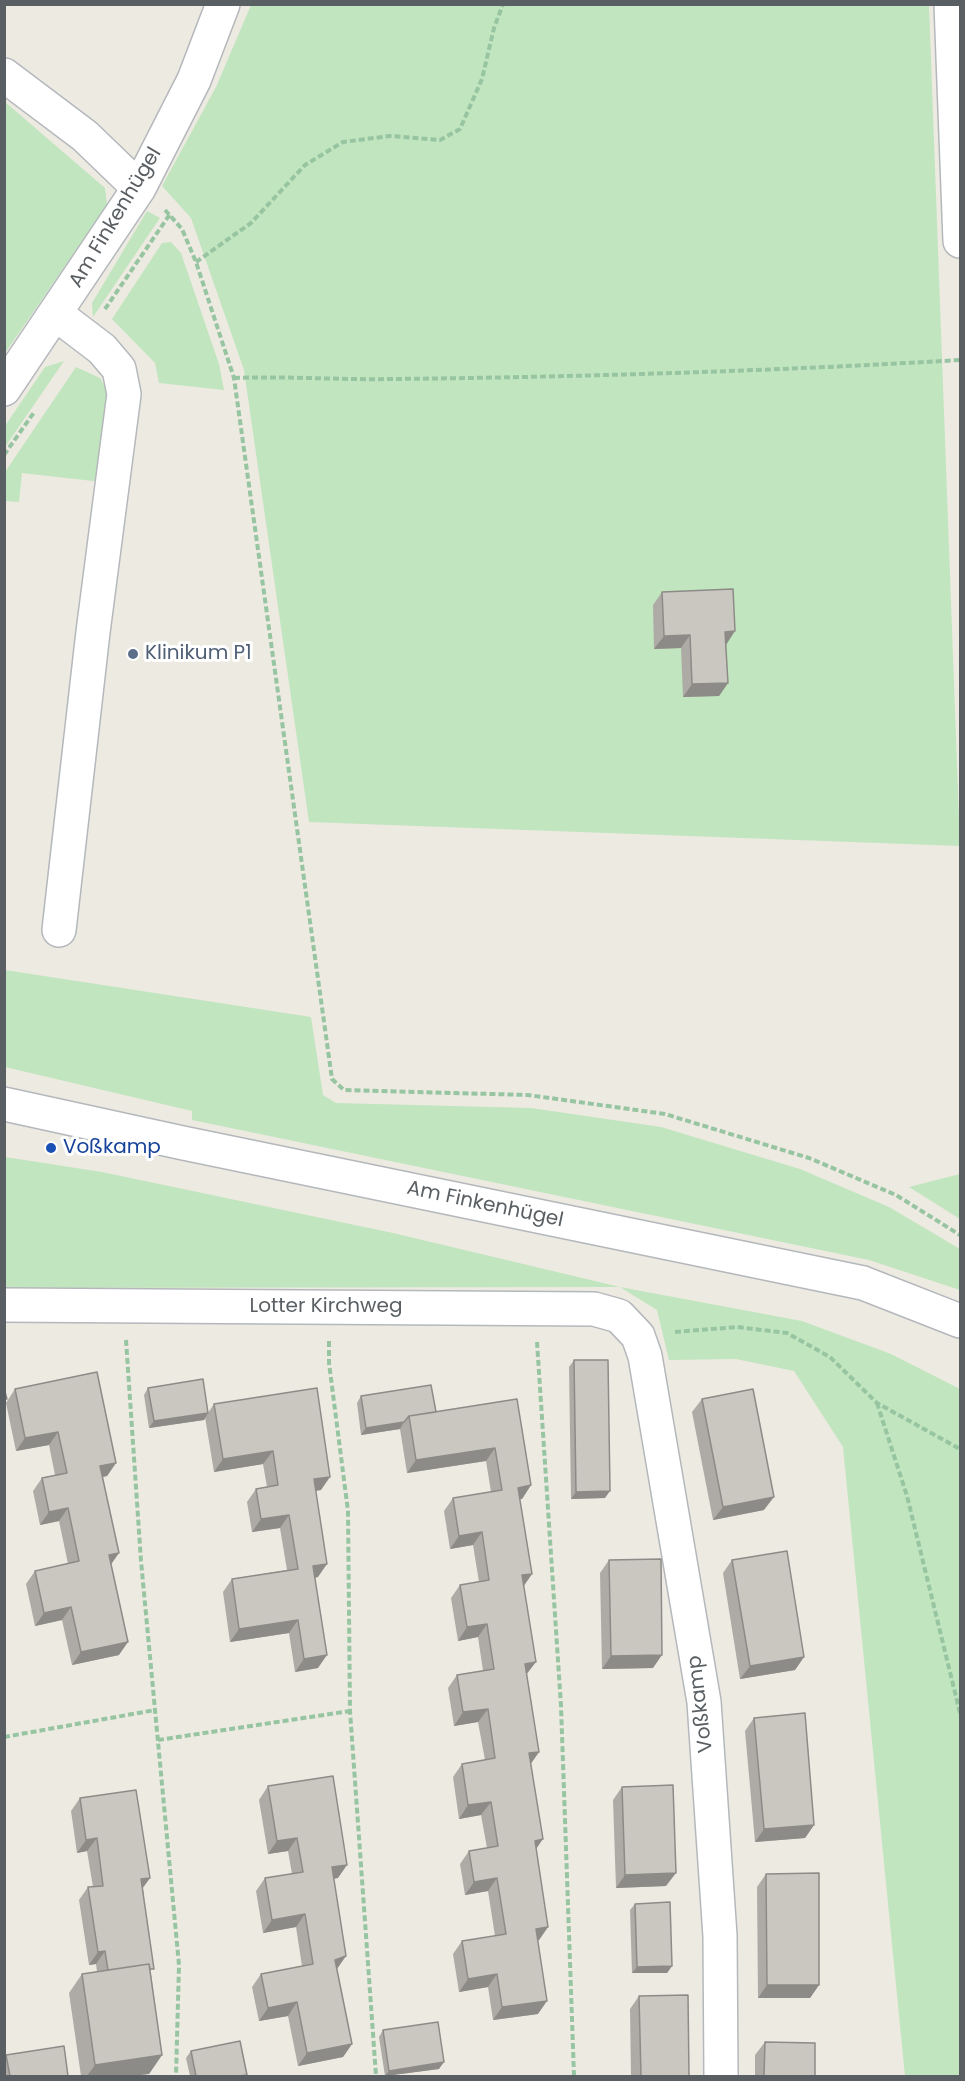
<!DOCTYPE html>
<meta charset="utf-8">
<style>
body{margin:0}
#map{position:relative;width:965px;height:2081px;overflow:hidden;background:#edeae2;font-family:Poppins,sans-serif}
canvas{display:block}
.frame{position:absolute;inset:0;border:6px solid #5a5f63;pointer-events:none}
</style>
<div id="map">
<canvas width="965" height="2081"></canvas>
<div class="frame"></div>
</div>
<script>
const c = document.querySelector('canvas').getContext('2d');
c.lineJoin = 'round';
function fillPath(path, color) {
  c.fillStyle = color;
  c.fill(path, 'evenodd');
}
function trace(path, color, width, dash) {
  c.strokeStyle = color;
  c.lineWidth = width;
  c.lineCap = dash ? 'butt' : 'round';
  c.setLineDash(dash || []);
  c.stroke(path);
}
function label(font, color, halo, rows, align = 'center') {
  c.font = font + ' Poppins,sans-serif';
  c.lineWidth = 6;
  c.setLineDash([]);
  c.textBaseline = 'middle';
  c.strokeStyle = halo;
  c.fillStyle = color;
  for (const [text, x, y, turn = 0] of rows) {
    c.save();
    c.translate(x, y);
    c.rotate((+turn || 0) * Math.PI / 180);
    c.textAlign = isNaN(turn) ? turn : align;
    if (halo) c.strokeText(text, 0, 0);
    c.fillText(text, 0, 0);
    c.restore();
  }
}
const green = new Path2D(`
 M251,5H929L960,846L309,822L244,370L191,218L162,186L216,87Z
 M5,102L105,188L107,205L5,353Z
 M147,211L160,218L93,317L92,303Z
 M171,242L181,253L219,364L224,390L159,383L155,363L112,319L162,243Z
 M64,361L5,447V426L45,367Z
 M76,367L100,378L113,400L102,482L22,473L19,502L5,501V472Z
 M5,970L311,1017L323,1095L336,1103L531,1108L661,1127L800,1169L889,1207L960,1249V1290L869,1260L192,1120V1111L5,1067Z
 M5,1157L102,1172L393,1233L620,1287L802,1321L891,1354L960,1389V2076H905L843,1447L794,1371L736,1359L669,1360L657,1310L620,1287L5,1288Z
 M960,1174V1219L909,1187Z`);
const path = new Path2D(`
 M165,210L182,229L196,262L234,378L332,1079L344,1090L528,1095L665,1114L809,1158L896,1195L960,1235
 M196,262L251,223L305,165L343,142L390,136L440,140L460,129L482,79L494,28L503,4
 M105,309L170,214
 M234,378C287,376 340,380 393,379C582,377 772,371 960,360
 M4,455L35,411
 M675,1332L737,1327L787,1333L830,1357L877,1403L960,1449
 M126,1340L141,1561L179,1965L176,2076
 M329,1341V1363L348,1511L350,1711L376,2076
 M537,1342L561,1706L574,2076
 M877,1403L907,1496L960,1713
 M4,1737L155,1710
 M158,1740L350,1711`);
const minor = new Path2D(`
 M951,4L960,241
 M4,75L85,136L139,188
 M56,314L102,349L119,369L124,394L93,632L59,930
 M4,389L139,188L194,80L223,4
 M4,1104L183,1143L863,1283L960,1321
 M4,1305L594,1309L619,1316L638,1336L645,1356L704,1702L720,1936L721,2076`);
const wall = new Path2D(`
 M662,592L726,645L728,683L719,696L683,697L681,648L654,649L653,605Z
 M574,1360L605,1498L571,1499L569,1367Z
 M148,1388L208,1413L214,1404L321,1490L316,1491L318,1577L315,1578L318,1668L295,1672L289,1633L230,1642L223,1592L232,1579L287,1570L280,1528L252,1532L247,1502L256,1489L267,1487L263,1464L214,1472L205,1417L204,1420L149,1428L144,1395Z
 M15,1389L116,1463L107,1476L103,1477L119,1655L72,1665L62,1620L35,1626L26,1584L35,1571L68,1564L59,1521L40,1525L33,1491L42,1478L55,1475L49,1445L16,1451L6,1403Z
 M361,1396L436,1412L517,1399L531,1485L522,1499H520L532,1574L524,1585L527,1675L539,1752L531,1763L536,1849L548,1927L539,1940L537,1941L538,2014L493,2020L488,1987L459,1992L453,1954L462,1941L495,1936L488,1891L465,1895L460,1864L469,1851L487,1848L481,1815L459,1819L453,1777L462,1764L485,1760L478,1722L454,1726L448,1688L457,1675L483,1671L478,1637L458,1641L451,1598L460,1585L479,1582L473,1545L450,1549L444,1511L453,1498L491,1492L486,1461L407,1473L400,1429L361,1435L357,1403Z
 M702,1399L764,1510L713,1520L692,1412Z
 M609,1560L653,1668L602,1669L600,1573Z
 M732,1560L804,1657L795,1670L740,1679L723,1573Z
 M754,1718L814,1825L805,1838L755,1842L745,1731Z
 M268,1786L338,1878L333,1879L337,1969L352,2044L343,2057L298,2066L288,2016L259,2021L252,1987L261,1974L302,1966L296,1927L263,1933L256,1891L265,1878L292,1874L288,1851L268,1854L259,1800Z
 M622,1787L666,1886L616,1888L613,1800Z
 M80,1798L150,1878L143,1888L151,1974L162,2055L149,2074L130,2076H81L69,1993L82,1974L97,1972L96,1964L89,1965L79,1900L88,1887H93L87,1851L77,1853L71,1811Z
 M766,1874L819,1985L810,1998H758L757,1887Z
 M635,1904L672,1966L667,1973H632L630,1910Z
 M639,1996L689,2076H631L630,2009Z
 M383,2030L439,2069L385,2076L379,2037Z
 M765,2042L815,2076H755V2055Z
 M191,2051L246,2076H190L186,2058Z
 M6,2055L68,2076H4V2057Z`);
const shadedWall = new Path2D(`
 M735,631L726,645L725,632Z
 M690,635L681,648L654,649L664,636Z
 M728,683L719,696L683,697L692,684Z
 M208,1413L204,1420L149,1428L154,1421Z
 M404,1422L400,1429L361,1435L366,1428Z
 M58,1432L49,1445L16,1451L25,1438Z
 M495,1448L486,1461L407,1473L416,1460Z
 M273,1451L263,1464L214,1472L223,1459Z
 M116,1463L107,1476L91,1479L100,1466Z
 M330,1477L321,1490L305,1492L314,1479Z
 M531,1485L522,1499L509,1501L518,1488Z
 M610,1491L605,1498L571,1499L576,1492Z
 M774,1497L764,1510L713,1520L723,1507Z
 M68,1508L59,1521L40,1525L49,1512Z
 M289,1515L280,1528L252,1532L261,1519Z
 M482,1532L473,1545L450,1549L459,1536Z
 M119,1553L110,1566L109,1555Z
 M327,1564L318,1577L304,1579L313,1566Z
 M532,1574L523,1587L522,1575Z
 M71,1607L62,1620L35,1626L44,1613Z
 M298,1620L289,1633L230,1642L239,1629Z
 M487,1624L478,1637L458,1641L467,1627Z
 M128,1642L119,1655L72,1665L81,1652Z
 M327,1655L318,1668L295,1672L304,1659Z
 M662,1655L653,1668L602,1669L611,1656Z
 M804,1657L795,1670L740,1679L750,1666Z
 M536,1662L526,1675L525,1664Z
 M488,1709L478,1722L454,1726L463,1712Z
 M539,1752L530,1765L529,1753Z
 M491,1802L481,1815L459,1819L468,1805Z
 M814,1825L805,1838L755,1842L764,1829Z
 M97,1838L87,1851L77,1853L86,1840Z
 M297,1838L288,1851L268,1854L277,1841Z
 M543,1839L534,1852L535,1841Z
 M347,1865L338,1878L322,1880L332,1867Z
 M676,1873L666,1886L616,1888L625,1875Z
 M150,1878L140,1891L141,1879Z
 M497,1878L488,1891L465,1895L474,1882Z
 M305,1914L296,1927L263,1933L272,1920Z
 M548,1927L539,1940L526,1942L536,1929Z
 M105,1951L96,1964L89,1965L98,1952Z
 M346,1956L337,1969L335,1960Z
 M672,1966L667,1973H632L637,1967Z
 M497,1974L488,1987L459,1992L468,1979Z
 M767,1985H819L810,1998H758Z
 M547,2001L538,2014L493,2020L502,2007Z
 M297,2002L288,2016L259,2021L268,2008Z
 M352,2044L343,2057L298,2066L307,2053Z
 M162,2055L149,2074L130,2076H87L95,2065Z
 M444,2062L439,2069L385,2076L389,2071Z`);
const building = new Path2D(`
 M733,589L735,631L725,632L728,683L692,684L690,635L664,636L662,592Z
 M574,1360H608L610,1491L576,1492Z
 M97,1372L116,1463L100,1466L119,1553L109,1555L128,1642L81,1652L71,1607L44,1613L35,1571L79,1561L68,1508L49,1512L42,1478L67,1473L58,1432L25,1438L15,1389Z
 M203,1379L208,1413L154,1421L148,1388Z
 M431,1385L436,1412L409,1416L404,1422L366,1428L361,1396Z
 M4,1388L7,1399H4Z
 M317,1388L330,1477L314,1479L327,1564L313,1566L327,1655L304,1659L298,1620L239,1629L232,1579L298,1569L289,1515L261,1519L256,1489L278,1485L273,1451L223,1459L214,1404Z
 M753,1389L774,1497L723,1507L702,1399Z
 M517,1399L531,1485L518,1488L532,1574L522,1575L536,1662L525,1664L539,1752L529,1753L543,1839L535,1841L548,1927L536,1929L547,2001L502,2007L497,1974L468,1979L462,1941L506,1934L497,1878L474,1882L469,1851L498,1846L491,1802L468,1805L462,1764L495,1758L488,1709L463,1712L457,1675L494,1669L487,1624L467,1627L460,1585L489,1580L482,1532L459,1536L453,1498L502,1490L495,1448L416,1460L409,1416Z
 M787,1551L804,1657L750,1666L732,1560Z
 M661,1559L662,1655L611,1656L609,1560Z
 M805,1713L814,1825L764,1829L754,1718Z
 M333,1776L347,1865L332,1867L346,1956L335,1960L352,2044L307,2053L297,2002L268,2008L261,1974L313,1964L305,1914L272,1920L265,1878L303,1872L297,1838L277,1841L268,1786Z
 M673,1785L676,1873L625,1875L622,1787Z
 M136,1790L150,1878L141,1879L154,1969H150L149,1964L108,1970L105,1951L98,1952L88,1887L103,1886L97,1838L86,1840L80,1798Z
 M819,1873V1985H767L766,1874Z
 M670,1902L672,1966L637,1967L635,1904Z
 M149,1964L162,2055L95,2065L82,1974Z
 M688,1995L689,2076H641L639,1996Z
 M438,2022L444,2062L389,2071L383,2030Z
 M240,2041L247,2075L239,2076H196L191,2051Z
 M765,2042L815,2043V2076H764Z
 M64,2046L68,2076H10L6,2055Z`);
const markers = [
 [133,654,6,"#5c6f8a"],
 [51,1148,6,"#1a4fb4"]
];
const streetNames = [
 ["Am Finkenhügel",116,218,-59],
 ["Am Finkenhügel",485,1205,12],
 ["Lotter Kirchweg",326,1307],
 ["Voßkamp",701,1704,-97]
];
const serviceNames = [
 ["Klinikum P1",145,654]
];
const transitNames = [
 ["Voßkamp",63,1148]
];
fillPath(green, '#c1e5be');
trace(minor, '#b4b8bc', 36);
trace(path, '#97c5a1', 4, [6, 3]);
trace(minor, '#fff', 33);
fillPath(wall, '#aeaba6');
fillPath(shadedWall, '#8d8b87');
fillPath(building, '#cac7c1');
trace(building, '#8d8b87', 1.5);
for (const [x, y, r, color] of markers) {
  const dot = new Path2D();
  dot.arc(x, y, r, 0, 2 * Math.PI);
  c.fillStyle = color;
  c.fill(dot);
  trace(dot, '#fff', 2);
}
label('20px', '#5a5f63', '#fff', streetNames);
label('20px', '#4e5e75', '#fff', serviceNames, 'left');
label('20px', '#164399', '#fff', transitNames, 'left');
</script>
